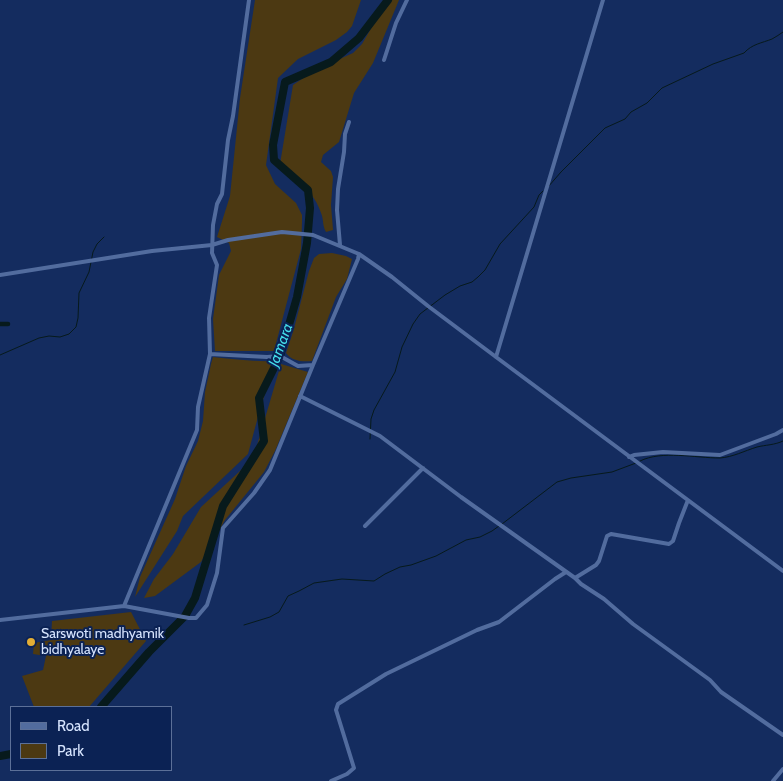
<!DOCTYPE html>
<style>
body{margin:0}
#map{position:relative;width:783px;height:781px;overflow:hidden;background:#142c5f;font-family:Cabin,sans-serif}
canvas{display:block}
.legend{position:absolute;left:10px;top:706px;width:162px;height:65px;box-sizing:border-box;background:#0b2254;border:1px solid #5c7098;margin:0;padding:6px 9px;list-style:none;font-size:15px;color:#d6e4fe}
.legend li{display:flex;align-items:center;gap:10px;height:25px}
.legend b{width:25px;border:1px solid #5c7098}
</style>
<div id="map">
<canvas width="783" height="781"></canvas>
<ul class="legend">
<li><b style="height:6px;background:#526c9e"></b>Road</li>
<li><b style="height:14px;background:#4c3912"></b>Park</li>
</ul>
</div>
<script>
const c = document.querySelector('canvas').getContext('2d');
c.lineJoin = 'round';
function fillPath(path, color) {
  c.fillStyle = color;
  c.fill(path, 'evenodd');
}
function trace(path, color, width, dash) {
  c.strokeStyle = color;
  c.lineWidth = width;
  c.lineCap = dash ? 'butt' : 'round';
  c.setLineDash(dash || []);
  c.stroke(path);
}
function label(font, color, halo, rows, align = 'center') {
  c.font = font + ' Cabin,sans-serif';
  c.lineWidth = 4;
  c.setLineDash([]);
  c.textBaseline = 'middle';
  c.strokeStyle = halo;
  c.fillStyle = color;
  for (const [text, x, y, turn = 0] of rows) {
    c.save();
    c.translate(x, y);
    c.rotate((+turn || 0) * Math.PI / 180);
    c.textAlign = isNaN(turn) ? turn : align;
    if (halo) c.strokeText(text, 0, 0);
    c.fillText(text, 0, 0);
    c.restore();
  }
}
const green = new Path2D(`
 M255,0H361L352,26L347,32L336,40L298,59L278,78L266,165L275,184L296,203L302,215V222L301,249L274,351H215L213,319L219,275L231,251L229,243L217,237L230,196L240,98Z
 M386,0H399L373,63L354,93L339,142L323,155L321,162L331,171L333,177L331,205L333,230L326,232C322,225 324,220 321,213C315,194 296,175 280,164L293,85L315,70L353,53L362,44L384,6Z
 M332,253L346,256L352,259L347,279L336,297L312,361C301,362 292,361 286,353L293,332L309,271L314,258L319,254Z
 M213,357C234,359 255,362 275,361L259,413L248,454L183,516L177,531L135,597L140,577L175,499L186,466L198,441L203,421L205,392L211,364Z
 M281,364L308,372L275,451L264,472L225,520L201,562L155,596L144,598L154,579L173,554L201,507L253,459Z
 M131,612L146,641L89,707H34L22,676L43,670L46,656L33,654L34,643L51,640L52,621Z`);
const stream = new Path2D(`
 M548,187L561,172L605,128L625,119L631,112L647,103L662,88L713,64L744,53C752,44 762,43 772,39C776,37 780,34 783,32
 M0,355L39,338L49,336L60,337L69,334L76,327L78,318L79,293L89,272L93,252L97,244L104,237
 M370,439L371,419L374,410L395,372L402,347L413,324L420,314L445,295L460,286L472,282L478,277L485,270L500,244L534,207L539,195L543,191
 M640,461C662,450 695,458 720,458C733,457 744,451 757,447C765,445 775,445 783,441
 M502,524L557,482L571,478L612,472L636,463
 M244,625L270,617L279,612L288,596L299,591L314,583L342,579L374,581L385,574L400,567L411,565L436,556L466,540L480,537L492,531L499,526`);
const canal = new Path2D(`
 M0,324H8`);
const river = new Path2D(`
 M101,707L149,652L185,616L195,598L223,506L264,441L259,398L280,356L297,297L307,243L310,208L308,190L274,160L273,145L285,82L331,62L359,38L388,0
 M0,756L11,754`);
const minor = new Path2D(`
 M384,60L396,23L407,0
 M340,245L337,210L338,189L344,152L345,134L349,122
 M0,275L152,251L212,245L228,240L282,232L313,235L359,254
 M210,354L267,357L280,356L298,366L313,365
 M496,357C531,238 568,119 603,0
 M300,396L380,436L461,497L575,578L581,584L604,599L633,624L710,680L721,692L783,735
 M629,457L634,455L663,452L720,455L776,434L783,430
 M365,526L423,468
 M575,578L596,565L599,561L607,536L611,534L669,544L673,541L679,523L688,500
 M124,606L197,430L198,407L210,354L209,318L217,265L212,253L213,225L217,204L222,194L228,140L233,116L249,0
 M0,620L124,606L189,618H196L207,605L217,573L223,528L254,493L270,470L313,365L358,259L359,254L392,277L428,306L496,357L783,571
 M331,781L347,774L354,768L336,710L338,704L386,674L477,630L499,622L555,579L566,572
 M773,781L783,769`);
const markers = [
 [31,642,5,"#e4ae35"]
];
const poiNames = [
 ["Sarswoti madhyamik",41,634],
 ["bidhyalaye",41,650]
];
const waterNames = [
 ["Jamara",281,345,-70]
];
fillPath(green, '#4c3912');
trace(stream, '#071a1c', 1);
trace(canal, '#071a1c', 4.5);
trace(river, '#071a1c', 8);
trace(minor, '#526c9e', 4);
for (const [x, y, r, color] of markers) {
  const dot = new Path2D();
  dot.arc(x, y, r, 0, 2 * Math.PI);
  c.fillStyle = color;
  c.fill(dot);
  trace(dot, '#0b2254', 2);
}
label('14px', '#d6e4fe', '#0b2254', poiNames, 'left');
label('italic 15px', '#44deeb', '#0b2254', waterNames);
</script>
